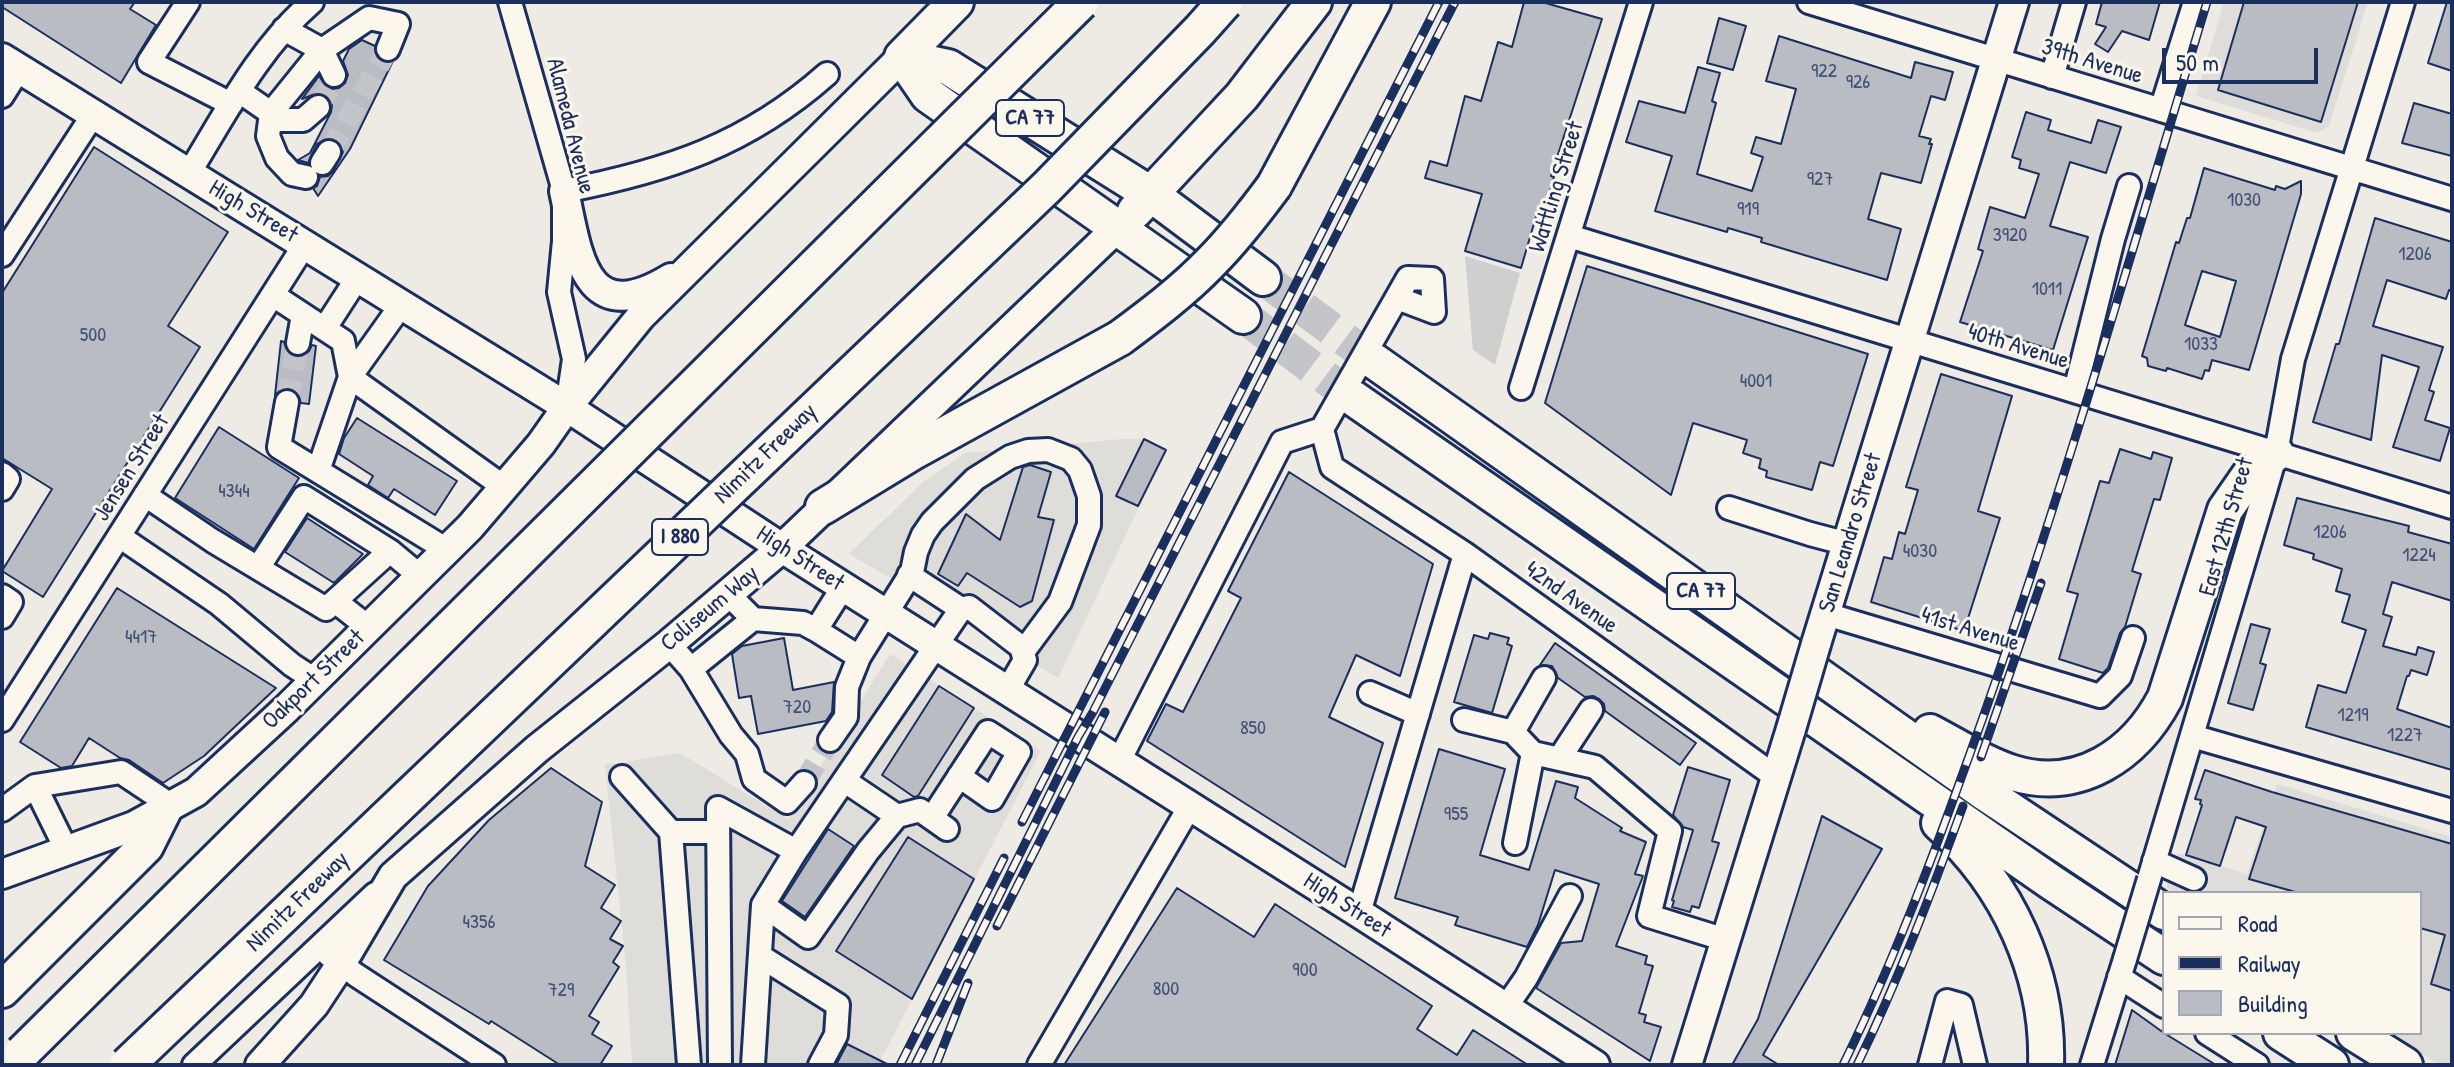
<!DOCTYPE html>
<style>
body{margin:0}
#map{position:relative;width:2454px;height:1067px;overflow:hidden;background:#eeebe4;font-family:"Patrick Hand",sans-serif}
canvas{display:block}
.frame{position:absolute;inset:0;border:4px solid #1b2f5e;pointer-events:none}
.legend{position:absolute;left:2162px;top:891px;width:260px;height:144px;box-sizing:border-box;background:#fbf7ec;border:2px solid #a1a7b3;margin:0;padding:10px 14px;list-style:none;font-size:24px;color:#1b2f5e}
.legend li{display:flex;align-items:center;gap:16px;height:40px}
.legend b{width:40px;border:2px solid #a1a7b3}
.scale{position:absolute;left:2162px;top:48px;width:156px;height:36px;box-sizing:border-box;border:4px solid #1b2f5e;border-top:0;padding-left:10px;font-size:24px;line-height:28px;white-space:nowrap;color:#1b2f5e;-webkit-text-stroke:6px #fbf7ec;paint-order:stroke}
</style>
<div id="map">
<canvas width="2454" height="1067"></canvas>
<div class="frame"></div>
<ul class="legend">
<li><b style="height:10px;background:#fbf7ec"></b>Road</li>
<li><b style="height:10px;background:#1b2f5e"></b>Railway</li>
<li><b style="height:22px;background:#b9bcc3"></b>Building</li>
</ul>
<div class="scale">50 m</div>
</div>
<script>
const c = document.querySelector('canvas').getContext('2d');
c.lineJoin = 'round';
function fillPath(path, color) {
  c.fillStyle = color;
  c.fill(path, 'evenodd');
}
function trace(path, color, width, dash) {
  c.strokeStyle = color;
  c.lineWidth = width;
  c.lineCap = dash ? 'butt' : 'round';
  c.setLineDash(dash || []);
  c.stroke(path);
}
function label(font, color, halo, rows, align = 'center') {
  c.font = font + ' "Patrick Hand",sans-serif';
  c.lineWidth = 6;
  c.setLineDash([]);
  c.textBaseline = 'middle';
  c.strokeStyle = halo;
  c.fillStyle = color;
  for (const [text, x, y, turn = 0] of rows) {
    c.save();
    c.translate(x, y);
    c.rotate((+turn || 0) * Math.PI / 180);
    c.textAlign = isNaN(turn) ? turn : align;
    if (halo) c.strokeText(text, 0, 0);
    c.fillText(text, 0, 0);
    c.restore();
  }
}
const built = new Path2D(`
 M2224,2H2368L2329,126L2317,133L2196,96Z
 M1123,439H1144L1166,450L1058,678L849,554L924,481L965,453Z
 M890,654L1041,751L878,1065H632L626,966L605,765L680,753L788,819Z
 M2277,784L2452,837V1065H2439L2390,1033H2420V893H2176L2166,887L2178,853L2247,874Z`);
const green = new Path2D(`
 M1465,256L1520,273L1495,365L1473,350Z`);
const building = new Path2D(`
 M2,2H135L130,9L156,25L121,83L2,7Z
 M1524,2H1542L1602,19L1551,176L1554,177L1544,212L1538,210L1521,268L1465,251L1482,194L1425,178L1430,161L1447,166L1465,96L1481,101L1498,42L1512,47Z
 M2102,2H2160L2149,40L2122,31L2108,52L2095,44L2106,27L2096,24Z
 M2244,2H2358L2321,122L2218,90Z
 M2447,2H2452V71L2428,63Z
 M1719,18L1746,26L1733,70L1707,63Z
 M1779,36L1911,78L1915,62L1953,72L1945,100L1931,96L1919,136L1931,139L1929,144H1932L1921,183L1881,173L1868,219L1901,229L1887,280L1761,242L1762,238L1728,228L1727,232L1655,211L1672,156L1626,142L1639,101L1685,113L1698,67L1720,73L1712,101L1716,103L1697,174L1752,191L1763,157L1751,153L1756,137L1781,144L1796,89L1766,81Z
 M362,40L375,46L377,57L382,62L393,61L350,149L318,196L313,188L317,186L320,177L328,176L333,171L343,152L337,141L329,138L317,144L308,163L298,160L310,153L331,112L332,105L329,98L322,94H315L302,99L319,76L326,86L332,89L339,88L345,83L348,75L343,61L349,49Z
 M2414,103L2452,114V156L2402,143Z
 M2026,112L2051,120L2048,130L2091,143L2098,120L2121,127L2106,173L2070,162L2050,226L2088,237L2053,350L1960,322L1983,251L1978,249L1990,207L2025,218L2039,174L2019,168L2021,160L2012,157Z
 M94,147L228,232L168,326L200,347L43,597L2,571L52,489L2,458V293Z
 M2204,168L2275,190L2276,186L2285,189L2301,181V194L2249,370L2212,360L2209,371L2205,370L2202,379L2167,368L2166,371L2148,366L2147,358L2142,356L2176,242L2179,243L2187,218H2190ZM2202,271L2236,281L2220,337L2185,325Z
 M2375,218L2452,242V291L2449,290L2446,299L2387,280L2373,326L2443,347L2429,390L2434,392L2425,420L2450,428L2440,461L2393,447L2419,367L2382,355L2371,440L2313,422L2336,344H2339Z
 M1587,266L1868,354L1833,466L1820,462L1812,490L1766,477L1767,471L1759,468L1761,459L1743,453L1747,440L1693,423L1671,495L1545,403Z
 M281,341L284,342L288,353L296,357L303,356L309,351L312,345L316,346L309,404L301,403L297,392L290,388L282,389L275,395Z
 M1941,374L2012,396L1978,511L2000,518L1964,631L1871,602L1884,557L1892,559L1899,532L1905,534L1918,490L1906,487Z
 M357,418L457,481L435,515L394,489L388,498L368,485L373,476L339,454L344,438Z
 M219,427L299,478L254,549L175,498Z
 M1144,439L1166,450L1138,506L1116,496Z
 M2120,449L2151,459L2153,452L2172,458L2160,500L2154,499L2132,571L2141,574L2125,627L2120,633L2108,668L2103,673L2059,659L2078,594L2067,591L2100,481L2109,483Z
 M1030,465L1051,472L1038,517L1054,520L1032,601L1020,607L967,573L958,586L938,574L966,514L1000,540L1023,467Z
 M1289,472L1433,564L1400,676L1356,655L1329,717L1383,743L1345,867L1147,741L1166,704L1183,712L1241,598L1228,591Z
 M2297,498L2409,526L2408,532L2452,544V601L2392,582L2383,614L2392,617L2383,646L2416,655L2418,647L2434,652L2427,675L2411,670L2409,676H2407L2397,709L2452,728V770L2306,727L2318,685L2346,693L2366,630L2342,622L2350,595L2336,591L2342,569L2313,559L2314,554L2284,545Z
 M307,518L363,554L334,583L285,552Z
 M117,588L276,688L204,756L163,783L129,760L120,758L89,738L72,766L61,768L20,742Z
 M2251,624L2270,629L2260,663L2266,665L2253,710L2228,703Z
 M1490,633L1509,638L1507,644L1512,646L1492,713L1454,702L1474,635L1488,639Z
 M784,638L793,690L834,682L832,712L826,721L758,734L751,696L739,698L732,654L742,646Z
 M1555,643L1696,743L1680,765L1605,711L1604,704L1599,699L1593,696L1585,697L1558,678L1552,666L1540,665Z
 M939,686L974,708L918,796L914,797L882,775Z
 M1439,749L1505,769L1480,855L1529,870L1556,781L1578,787L1575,798L1622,828L1620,831L1646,842L1635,874L1643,876L1616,946L1647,956L1645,964L1653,966L1639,1013L1646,1015L1644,1022L1661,1027L1650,1061L1536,988L1561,943L1582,941L1599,884L1555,870L1538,925L1527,947L1455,925L1458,917L1395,898Z
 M1688,767L1730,780L1712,841L1719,843L1699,908L1692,906L1690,912L1672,907L1674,901L1672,900L1693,830L1683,827L1673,815Z
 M551,768L602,802L585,866L615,885L601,908L621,921L610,939L623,946L613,962L619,967L589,1016L599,1022L592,1034L612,1046L600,1065H560L491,1021L489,1024L384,960L428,886L489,820Z
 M2205,770L2272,792L2452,844V991L2431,984L2445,935L2420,928V893H2299L2249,879L2266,827L2236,817L2220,866L2186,855L2202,805L2200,804L2201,800L2195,799Z
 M1822,816L1882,849L1763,1055L1779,1065H1732L1758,1019Z
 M828,829L854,846L805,917L782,901Z
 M908,837L974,879L912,999L836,951Z
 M1177,888L1254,937L1275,904L1432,1006L1417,1029L1457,1055L1473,1030L1528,1065H1064Z
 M2132,1010L2164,1033L2216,1065H2115Z
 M847,1044L889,1065H836Z`);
const minorTunnel = new Path2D(`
 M318,107L331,85L334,75
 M329,152L388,49
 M287,402L298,343
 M804,783L830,740`);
const highwayTunnel = new Path2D(`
 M1263,278L1374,361
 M1243,316L1353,398`);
const minor = new Path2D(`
 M188,2L149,62L231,104
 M510,2L564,191V241L559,292L574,359L567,407
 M1809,2L2452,199
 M284,29L322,50L334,75
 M2052,77L2074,2
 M239,91L281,120H303L318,107
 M2,96L19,69
 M2161,110L2195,2
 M322,163L329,152
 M189,173C226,113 258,49 312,2
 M306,177L292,174L277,158L268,136L271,113L322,50L369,18L398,24L388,49
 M564,191C667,171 747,145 827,74
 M1569,236L2452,507
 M2,255L93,115
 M273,295L343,341L350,377L504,487
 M1397,298L1434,312L1432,279L1408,278L1322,429L1332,467L1465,554L1776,777
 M325,328L358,277
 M298,343L303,315
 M1521,388L1641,2
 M2075,391L2113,239L2129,186
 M287,402L279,447L447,550
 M318,471L350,377L402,304
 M2,474L8,479L2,489
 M145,495L213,541L326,609L390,551L304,497L258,568
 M1729,508L1810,534L1848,544
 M119,536L219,604L292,665L315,680
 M390,551L420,576
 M909,575L961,609
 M2,596L11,602L2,617
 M335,601L368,627
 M1826,614L2100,696L2120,676L2133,638
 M753,619L803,623L816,630L843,587
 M816,630L859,657L912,572L916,552L923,535L932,522L975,479L1010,457L1028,451L1048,450L1071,459L1080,470L1089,496V525L1060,602L1023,652
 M669,644L691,669L753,619L728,594
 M691,669L731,735L747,754L754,779L787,802L804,783
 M1370,693L1418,714
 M2,720L305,244
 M1464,720L1513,732L1533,753
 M1513,732L1544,678
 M2192,736L2452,811
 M830,740L846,717L847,687L859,657
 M1559,759L1591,710
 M1119,761L1282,442L1322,429
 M622,777L671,832
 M845,781L897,816
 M35,786L121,772L172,806
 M2,810L35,786L66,849
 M932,818L988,732L1019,752L992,799L959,776
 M947,829L920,810L897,816L868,851L808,937L763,905L796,851L961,609L969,607L1021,647L1025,660L1007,691
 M1515,843L1533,753L1595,767L1670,831L1649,916L1726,940
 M2154,861L2194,879
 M2149,879L2265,491L2276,453L2293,359L2403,2
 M1359,913L1465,554
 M329,955L356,975L494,1065
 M760,956L838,1005L836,1035L820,1065
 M2119,977L2164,1006
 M1506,1007L1526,978L1570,896
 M2207,1033L2257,1065
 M194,1065L375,894
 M689,1065L671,832H718
 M720,1065L718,808L796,851
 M753,1065L763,905
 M1039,1065L1190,806
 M1930,1065L1947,1001L1961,1005L1975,1065
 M2092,1065L2125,959`);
const major = new Path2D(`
 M2,58L567,407L782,548L1359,913L1595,1065
 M564,191C578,255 584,331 671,278
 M1816,644L2014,2
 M2,874L134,826L196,792L286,709L470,527L541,444L567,407L641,316L902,57
 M260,1065L314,1005L341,964L393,876L537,749L669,644L782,548L1118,227
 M1687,1065L1791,729`);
const highway = new Path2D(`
 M902,57L928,95L1243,316
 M902,57L948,67L1152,195L1263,278
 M902,57L956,2
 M1274,186L1373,2
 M1135,211L1242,96L1314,2
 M1374,361L1985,793L2164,912
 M1353,398L2051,882L2164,957
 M823,507L915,451L1120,338
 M1930,732C1957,746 1984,764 2013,773C2079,793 2135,755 2165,698L2225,510L2250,474L2276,453
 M1939,823C2008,884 2049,974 2046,1065
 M2,990L146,846L164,810
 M2281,1033L2331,1065
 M2354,1033L2405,1065`);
const rail = new Path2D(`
 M1981,757L2041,583
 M1022,822L1439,2
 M997,926L1105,712
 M900,1065L1004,858
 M915,1065L1078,737L1093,712L1455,2
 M936,1065L968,983
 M1843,1065C1900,949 1944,827 1987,706C2068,474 2136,237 2207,2
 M1857,1065C1898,981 1931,894 1963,806`);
const minorBridge = new Path2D(`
 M2125,959L2149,879`);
const majorBridge = new Path2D(`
 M1791,729L1816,644`);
const highwayBridge = new Path2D(`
 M1120,338C1151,315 1183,291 1210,263C1234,239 1254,213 1274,186
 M22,1053L1081,2
 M127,1065L1047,187L1200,30L1225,2`);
const numberNames = [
 ["922",1824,72],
 ["926",1858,83],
 ["927",1820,180],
 ["1030",2244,201],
 ["919",1748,210],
 ["3920",2010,236],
 ["1206",2415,255],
 ["1011",2047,290],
 ["500",93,336],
 ["1033",2201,345],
 ["4001",1756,382],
 ["4344",234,492],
 ["1206",2330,533],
 ["4030",1920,552],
 ["1224",2419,556],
 ["4417",141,638],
 ["720",797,708],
 ["1219",2353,716],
 ["850",1253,729],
 ["1227",2405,736],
 ["955",1456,815],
 ["4356",479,923],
 ["900",1305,971],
 ["800",1166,990],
 ["729",561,991]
];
const shields = [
 [1030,118,68],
 [680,537,56],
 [1701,591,68]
];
const shieldNames = [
 ["CA 77",1030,118],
 ["I 880",680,537],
 ["CA 77",1701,591]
];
const streetNames = [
 ["39th Avenue",2092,62,17],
 ["Alameda Avenue",570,126,76],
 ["Wattling Street",1557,187,-73],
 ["High Street",253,212,31],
 ["40th Avenue",2018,347,17],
 ["Nimitz Freeway",766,454,-44],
 ["Jensen Street",132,468,-58],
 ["East 12th Street",2227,527,-74],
 ["San Leandro Street",1851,533,-73],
 ["High Street",800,559,33],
 ["42nd Avenue",1571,598,35],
 ["Coliseum Way",710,609,-40],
 ["41st Avenue",1970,630,17],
 ["Oakport Street",314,680,-44],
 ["Nimitz Freeway",298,902,-44],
 ["High Street",1347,906,33]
];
fillPath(built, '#deddda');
fillPath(green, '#cecfcf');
fillPath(building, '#b9bcc3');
trace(building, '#1b2f5e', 2);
trace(minorTunnel, '#c4c5c9', 22, [22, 11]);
trace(highwayTunnel, '#c4c5c9', 34, [34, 17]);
trace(minor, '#1b2f5e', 28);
trace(major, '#1b2f5e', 34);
trace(highway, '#1b2f5e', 40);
trace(minor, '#fbf7ec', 22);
trace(major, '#fbf7ec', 28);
trace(highway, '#fbf7ec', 34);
trace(rail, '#1b2f5e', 9);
trace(rail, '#fbf7ec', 6, [18]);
trace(minorBridge, '#1b2f5e', 28, []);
trace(majorBridge, '#1b2f5e', 34, []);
trace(highwayBridge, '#1b2f5e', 40, []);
trace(minorBridge, '#fbf7ec', 22);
trace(majorBridge, '#fbf7ec', 28);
trace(highwayBridge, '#fbf7ec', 34);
label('20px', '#425277', null, numberNames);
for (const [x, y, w] of shields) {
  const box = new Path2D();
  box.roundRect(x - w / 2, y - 18, w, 36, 6);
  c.fillStyle = '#fbf7ec';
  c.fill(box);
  trace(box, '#1b2f5e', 2);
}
label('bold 22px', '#1b2f5e', null, shieldNames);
label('24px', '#1b2f5e', '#fbf7ec', streetNames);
</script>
